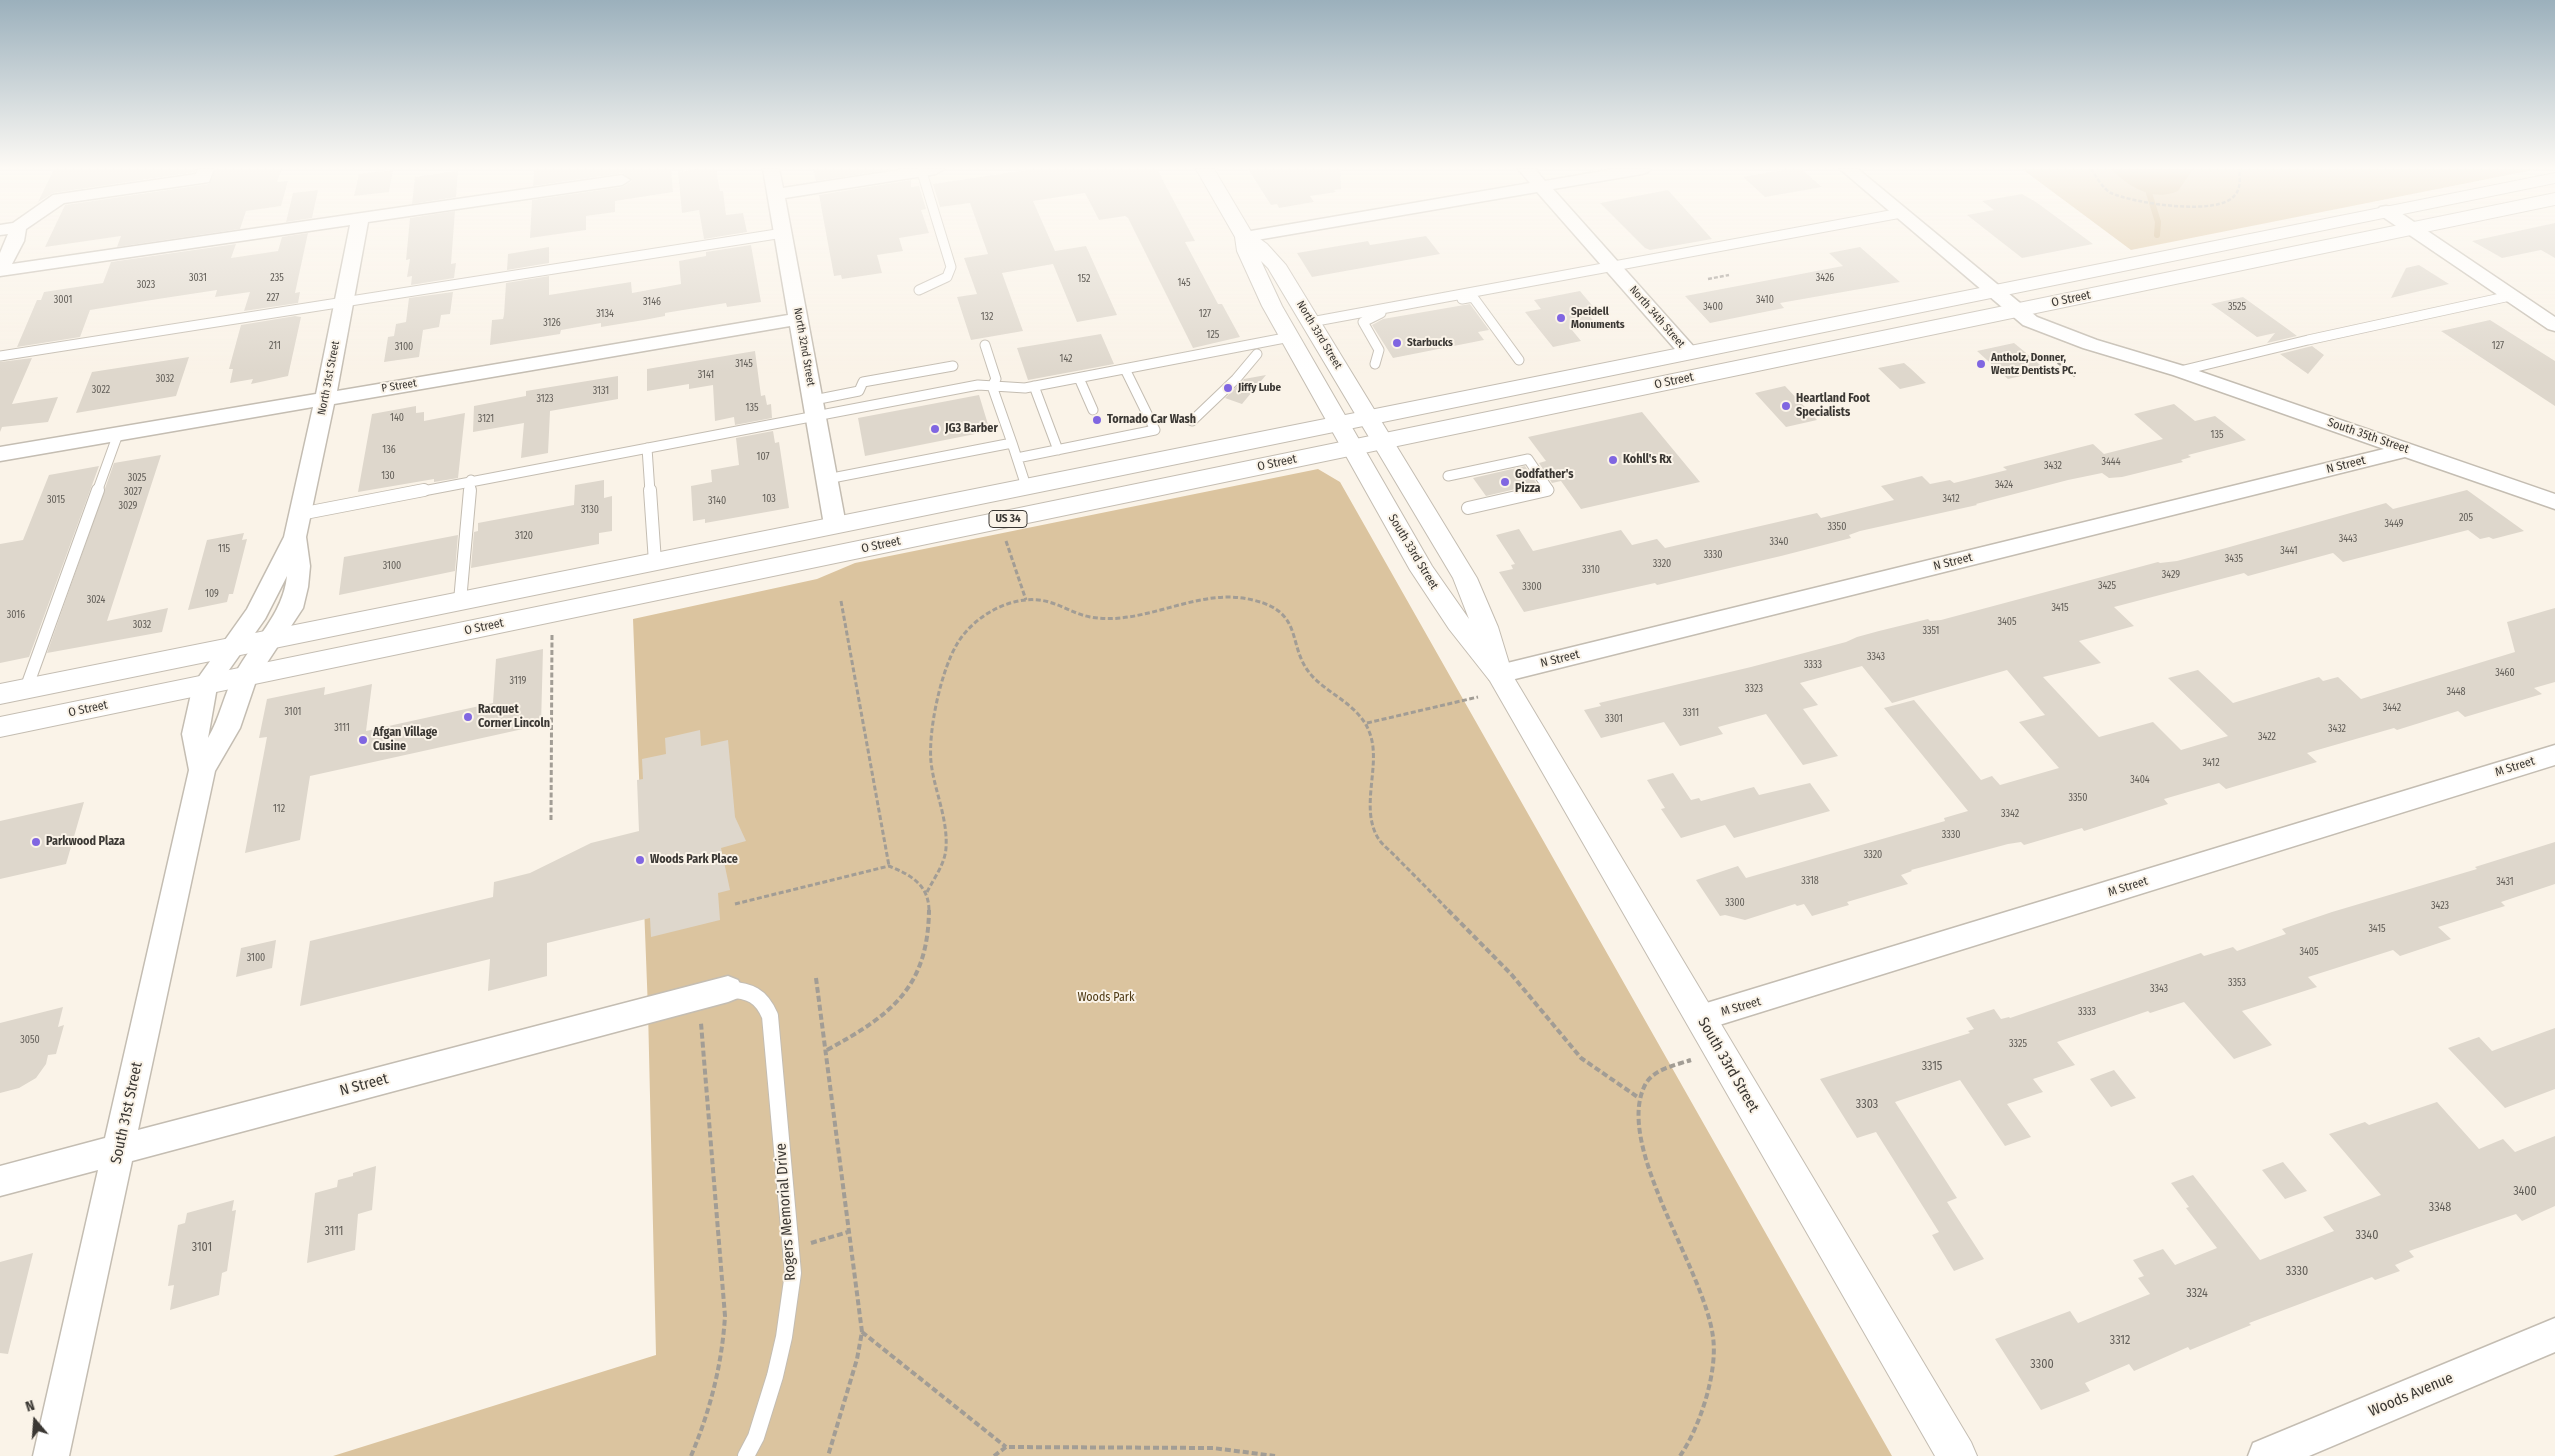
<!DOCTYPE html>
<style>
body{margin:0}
#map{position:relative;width:2555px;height:1456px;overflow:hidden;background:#faf3e8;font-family:"Fira Sans Condensed",sans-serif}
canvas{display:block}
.north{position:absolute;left:10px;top:1396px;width:50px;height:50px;-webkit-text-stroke:4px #faf3e8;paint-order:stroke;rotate:342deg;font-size:14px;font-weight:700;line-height:20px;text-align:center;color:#3a3733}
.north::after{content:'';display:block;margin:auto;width:18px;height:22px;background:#3a3733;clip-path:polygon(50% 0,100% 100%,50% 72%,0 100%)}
</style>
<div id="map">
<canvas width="2555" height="1456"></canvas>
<div class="north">N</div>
</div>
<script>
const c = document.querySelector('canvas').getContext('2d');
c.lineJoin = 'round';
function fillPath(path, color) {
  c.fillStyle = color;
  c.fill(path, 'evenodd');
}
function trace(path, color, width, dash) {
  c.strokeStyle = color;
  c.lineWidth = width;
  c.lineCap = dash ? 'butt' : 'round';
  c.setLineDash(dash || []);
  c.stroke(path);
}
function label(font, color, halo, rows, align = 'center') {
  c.font = font + ' "Fira Sans Condensed",sans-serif';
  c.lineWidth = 4;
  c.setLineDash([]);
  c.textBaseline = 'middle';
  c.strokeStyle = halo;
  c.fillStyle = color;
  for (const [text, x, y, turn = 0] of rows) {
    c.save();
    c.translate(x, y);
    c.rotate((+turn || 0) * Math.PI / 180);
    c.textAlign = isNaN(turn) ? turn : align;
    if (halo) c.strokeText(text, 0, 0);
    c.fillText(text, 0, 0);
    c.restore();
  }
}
const green = new Path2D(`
 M2022,169H2538L2131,250Z
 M1318,469L1340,482L1892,1456H333L656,1355L648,1010L633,619L817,579L855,563Z`);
const water = new Path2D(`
 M2111,169H2193L2178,191C2153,202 2129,187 2111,169Z`);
const stream = new Path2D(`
 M2149,193L2158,222L2157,235`);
const building = new Path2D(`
 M54,169H196L195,172L53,193L38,202Z
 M216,169H282L277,182L288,181L281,206L246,211L240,229L117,247L121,236L45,247L65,205L209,184Z
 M534,169H671L673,192L615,201V212L586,216V230L530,238L532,200L622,187L632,181L622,173L533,186Z
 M697,169H716L720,191H723L726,215L743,213L747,232L704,239L699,210L682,213L678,172Z
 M813,169H893L816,181Z
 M1035,169H1157L1195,241L1185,242L1218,304H1222L1240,337L1193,348L1128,218L1125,216L1099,220L1085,193L1033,201L1055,251L1086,246L1117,315L1077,322L1053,264L1002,273L1023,331L971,340L957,297L977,294L964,258L988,254L970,203L940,207L933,184Z
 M1248,169H1340L1341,189L1334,190L1336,192L1310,196L1314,202L1279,208L1277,204L1271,205Z
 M1789,169H1801L1822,187L1765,197L1743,177Z
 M393,170L389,192L354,196L359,174Z
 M458,171L456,197L412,204L415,177Z
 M911,180V187L919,186L926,209L921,210L929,233L899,238L903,251L877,255L882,273L842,279L841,275L834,276L819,195Z
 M318,190L312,218L286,222L293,193Z
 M1668,190L1712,239L1650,250L1645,248L1600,203Z
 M2022,194L2036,202L2093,244L2022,258L1967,215L1994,210L1982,201Z
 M455,211L451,264L456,263L454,278L411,285L412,276L407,277L410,259L406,260L410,218Z
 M2555,223V258L2541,250L2502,258L2472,241Z
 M308,233L295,293L300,292L298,303L244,311L250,292L215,297L217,290L158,299L90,310L80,337L17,347L37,300H41L44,292L103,283L111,262L236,244L231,258L278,251L282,237Z
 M1426,236L1440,254L1312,277L1297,253L1368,241L1370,245Z
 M751,245L761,302L727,307L726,303L665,313V316L644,320L601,327V323L561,330L560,334L490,345L492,320L503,319L504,315L506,283L549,276V295L631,282L632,293L681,284L679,261L706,256V252Z
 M549,247V263L507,270L508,254Z
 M1860,247L1900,282L1780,303L1784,308L1710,323L1685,296L1843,266L1829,253Z
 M2419,265L2449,284L2391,298L2406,268Z
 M1580,291L1596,310L1586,312L1597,325L1572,330L1581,341L1553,347L1525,312L1541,309L1534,300Z
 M453,292L450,314L441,315L439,327L423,330L419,357L384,362L388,337L394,336L396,324L406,322L409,298Z
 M2243,297L2289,330L2297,336L2267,343L2275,333L2257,337L2211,304Z
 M1470,304L1489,330L1478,332L1484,340L1393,358L1372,325L1383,319Z
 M295,316L301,317L288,376L251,384L253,379L230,383L233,369H229L241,325Z
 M2490,320L2555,361V406L2441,331Z
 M1101,334L1114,364L1028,380L1017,348Z
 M2014,343L2025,352L2046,370L2008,379L1977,351Z
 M2312,346L2324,355L2308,374L2280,354Z
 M755,351L761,396L765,395L767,405L771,404L772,418L735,425L734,417L715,421L713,385L689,389V384L647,391V369Z
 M189,357L176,396L76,413L92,372Z
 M32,358L12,404L58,397L48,422L2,427L0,432V362Z
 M1904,363L1910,368L1926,383L1900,389L1878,368Z
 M1266,375L1242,404L1225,398L1244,379Z
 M618,376V399L550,411L548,453L521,458L524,423L473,432L474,406L526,396V391Z
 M1785,386L1817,420L1786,427L1755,393Z
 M979,395L990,431L865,456L858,418Z
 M2174,404L2195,421L2215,416L2246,440L2188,455L2191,457L2181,460L2183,462L2122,477L2109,478L2102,473L2068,480L1976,504L1977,505L1860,531L1849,535L1851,538L1781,556L1657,585L1655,583L1524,612L1499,572L1513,569L1511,565L1515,564L1496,535L1519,529L1533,551L1621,530L1632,545L1657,539L1665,548L1817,513L1821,518L1894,500L1881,486L1922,476L1930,484L1950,480L1954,483L2007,470L2003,467L2093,444L2104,454L2163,439L2134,414Z
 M416,406V413L424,412V421L465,413L458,478L434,482V479L358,492L372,414Z
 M1642,412L1700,482L1581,509L1561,481L1552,483L1539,463L1546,461L1528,437Z
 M773,431L775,443L779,442L789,508L705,523V519L693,521L691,486L712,482L711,470L739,465L736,438Z
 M161,455L107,621L168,608L162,632L47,653L114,463Z
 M99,466L29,657L0,663V544L23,540L49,475Z
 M1525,466L1537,484L1486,496L1473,478Z
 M604,480V498L612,496V531L599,533V544L471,568L474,532L478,531V523L574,505L575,485Z
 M2467,490L2524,531L2493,539L2489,537L2480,539L2468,530L2343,562L2333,553L2248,576L2244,573L2114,607L2134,626L2079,641L2101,663L2043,677L2099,737L2153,722L2181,750L2228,736L2168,678L2198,670L2233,703L2319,677L2323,681L2338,677L2361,699L2515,652L2507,622L2555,608V682L2534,688L2542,694L2465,717L2458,711L2397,730L2394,728L2307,753L2317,762L2226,789L2219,783L2164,799L2168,804L2084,831L2082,828L2024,845L2021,842L2008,844L1911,870L1912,871L1901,875L1908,884L1847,902L1849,905L1812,916L1804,904L1797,906L1795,904L1745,920L1725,915L1720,916L1696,880L1738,866L1746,878L1945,821L1944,818L1968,811L1884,708L1914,700L1981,780L1992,776L2000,785L2059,768L2019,722L2045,715L2007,670L1892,703L1862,666L1800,683L1818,705L1803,709L1838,756L1803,765L1766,714L1718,727L1723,734L1680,746L1664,722L1601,738L1584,710L1601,706L1599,703L1751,667L1846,642L1857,637L1879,631L1928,619L1930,621L1941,620L2158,562L2160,563L2177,561L2226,548L2386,503L2393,509Z
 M244,533L242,540L247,539L233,594H229L227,602L188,610L207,540Z
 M458,535L455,571L339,595L344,557Z
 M543,649L541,725L310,776L300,840L245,853L267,737L259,738L267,699L325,687L324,695L372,684L366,731L493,703L496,659Z
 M700,730L701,746L728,740L735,817L746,841L721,848L730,890L718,893L720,920L651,937L650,918L547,943V976L488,991L490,959L300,1006L310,941L493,897L494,882L530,873L591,843L639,831L637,780L643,779L642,759L666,754L665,738Z
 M1673,773L1691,800L1699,798L1701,801L1754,787L1759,795L1810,783L1830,811L1734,838L1725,825L1681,838L1661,809L1665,808L1647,780Z
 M84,802L66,864L0,879V821Z
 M2555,842V884L2501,902L2505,906L2438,927L2451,939L2400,956L2393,950L2308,977L2317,987L2242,1011L2272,1045L2234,1059L2184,1002L2150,1013L2148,1011L2057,1042L2075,1065L2033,1079L2043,1092L2007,1104L2031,1137L2005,1146L1960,1080L1895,1102L1957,1198L1947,1202L1984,1259L1954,1271L1932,1235L1939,1232L1876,1132L1857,1138L1820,1079L1970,1033L1968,1031L1974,1029L1966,1018L1994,1009L2001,1019L2009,1017L2010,1018L2201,953L2204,956L2233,947L2237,951L2286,934L2282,929L2332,912L2477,869L2475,867Z
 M276,940L272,968L236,977L241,948Z
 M63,1007L58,1027L64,1025L56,1054L48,1055L46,1064L36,1078L19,1088L0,1093V1023Z
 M2555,1028V1089L2505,1108L2448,1048L2479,1037L2492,1051Z
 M2114,1070L2136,1098L2111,1107L2090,1079Z
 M2437,1102L2479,1149L2503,1139L2515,1152L2555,1136V1206L2522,1221L2516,1214L2409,1251L2414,1257L2395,1265L2400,1271L2375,1280L2372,1277L2249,1323L2251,1325L2190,1350L2188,1347L2134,1371L2129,1364L2085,1383L2090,1391L2041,1410L1995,1339L2070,1311L2078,1323L2150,1294L2138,1278L2144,1276L2133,1260L2163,1249L2175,1265L2217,1248L2186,1208L2189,1207L2171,1183L2193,1175L2260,1260L2334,1231L2323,1217L2381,1195L2329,1134L2365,1122L2369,1125Z
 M2283,1162L2307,1191L2285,1199L2262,1170Z
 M376,1166L372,1210L358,1214L355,1250L307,1263L315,1193L337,1187L338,1180L353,1176V1173Z
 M234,1200L232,1211L236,1210L227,1271L222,1273L219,1295L170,1310L174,1285L168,1286L178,1225L185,1223L187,1213Z
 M33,1253L8,1354L0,1353V1262Z`);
const pathFar2 = new Path2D(`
 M2091,169C2096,176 2103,189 2111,193C2133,203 2219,217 2235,195C2241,188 2240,178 2239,169
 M1708,279L1729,275
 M2053,359L2075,376`);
const pathFar1 = new Path2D(`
 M1006,541L1026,600
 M841,601L889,866
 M1367,723L1478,697
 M551,820L552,635
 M927,892C934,878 945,864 946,848C948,818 934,790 931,762C928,730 941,671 957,644C974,615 1015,592 1049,602C1063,606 1075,614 1090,617C1145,627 1198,586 1253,600C1308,613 1284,649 1315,679C1335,698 1363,708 1371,737C1380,768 1360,808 1378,838C1382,845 1392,852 1398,859C1415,876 1432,893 1449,911
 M735,904L889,866C911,875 929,885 929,911`);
const path = new Path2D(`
 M1448,910L1511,974L1581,1058L1639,1098
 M816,978L862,1332L857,1359L828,1456
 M827,1050C891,1015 928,988 929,910
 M811,1243L848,1232
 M862,1332L1006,1447
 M691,1456C710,1411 722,1365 725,1316L701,1023
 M994,1456L1006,1447L1213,1448L1275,1456
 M1680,1456C1700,1427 1718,1372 1713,1337C1704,1268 1614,1146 1645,1085C1653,1069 1676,1065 1691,1060`);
const laneFar2 = new Path2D(`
 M919,290L947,277L951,267L921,169
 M1462,299L1473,297L1519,360
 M1311,322L1901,213
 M985,345L996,379L992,386L1012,443
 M0,356L783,233
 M1375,364L1379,350L1363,322L1381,313
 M2180,371L2308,340L2510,296
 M1079,378L1093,410
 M1034,386L1058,450
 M814,400L859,391L863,382L953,366
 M1192,421L1236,379L1257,354
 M647,448L650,492
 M1017,458L1155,430L1125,369
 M1448,476L1528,459L1549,490L1542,492
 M827,479L1012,443L1026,486
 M97,492L118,434
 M418,492L978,385L1025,388L1290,337
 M470,492L471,480`);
const laneFar1 = new Path2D(`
 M650,490L655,562
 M1468,508L1547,490
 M300,514L424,490
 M460,601L470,490
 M26,689L98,490`);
const lane = new Path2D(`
 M728,989C750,991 761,995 770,1016L793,1273L784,1337L775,1376L756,1437L746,1456`);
const street = new Path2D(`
 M198,169H214L209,182L64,203L26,229L24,241L12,264L622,175L630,180L622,185L368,222L337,391L788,315L763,169H779L783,188L905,169H944L936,174L785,198L846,525L843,530L835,532L827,530L824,525L790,326L334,404L306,537L310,566L308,587L303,608L257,678L240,728L215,771L138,1130L728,976L738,980L743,989L738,998L728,1002L132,1161L69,1456H33L98,1170L0,1196V1166L105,1138L189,770L182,734L193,685L247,609L284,537L313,407L0,461V447L316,394L350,225L0,276V253L8,234L0,235V225L13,223L53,195L196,174ZM287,576C283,615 253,640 235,674C224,694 220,718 208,738L217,687L265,619Z
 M1518,169H1535L1545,181L1614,169H1650L1648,172L1642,174L1553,189L1695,348L1698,352L1695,356H1681L1537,192L1245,242L1239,241L1236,237L1239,233L1245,232L1530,183Z
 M1840,169H1858L2037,317L2097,340L2187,367L2555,494V509L2405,457L1499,683L1490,680L1487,674L1490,668L1499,665L2384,449L2173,375L2083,348L2023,325Z
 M2386,206L2392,207L2555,317V331L2548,329L2380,215L2377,211L2380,207Z
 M2555,745V765L1700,1031L1690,1027L1685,1018L1690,1009L1700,1005Z
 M2555,1318V1352L2309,1456H2248L2253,1443Z`);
const secondary = new Path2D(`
 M1196,169H1214L1252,233L1267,244L1286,265L1477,578L1498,627L1509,663L1507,666L1971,1442L1977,1456H1935L1490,681L1449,629L1410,570L1262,306L1237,251L1235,237ZM1261,261L1268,268L1453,578L1469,619L1432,566L1282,306Z`);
const primary = new Path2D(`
 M2555,173V183L0,704V684Z
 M2555,193V205L0,737V717Z`);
const markers = [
 [1561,318,5,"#8066e1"],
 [1397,343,5,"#8066e1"],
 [1981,364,5,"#8066e1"],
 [1228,388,5,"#8066e1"],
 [1786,406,5,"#8066e1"],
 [1097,420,5,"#8066e1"],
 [935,429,5,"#8066e1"],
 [1613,460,5,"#8066e1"],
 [1505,482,5,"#8066e1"],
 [468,717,5,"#8066e1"],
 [363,740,5,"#8066e1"],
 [36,842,5,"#8066e1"],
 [640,860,5,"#8066e1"]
];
const numberNames = [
 ["3031",198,278],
 ["235",277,278],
 ["3426",1825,278],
 ["152",1084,279],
 ["145",1184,283],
 ["3023",146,285],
 ["227",273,298],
 ["3001",63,300],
 ["3410",1765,300],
 ["3146",652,302],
 ["3400",1713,307],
 ["3525",2237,307],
 ["3134",605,314],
 ["127",1205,314],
 ["132",987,317],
 ["3126",552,323],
 ["125",1213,335],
 ["211",275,346],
 ["127",2498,346],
 ["3100",404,347],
 ["142",1066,359],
 ["3145",744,364],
 ["3141",706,375],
 ["3032",165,379],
 ["3022",101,390],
 ["3131",601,391],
 ["3123",545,399],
 ["135",752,408],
 ["140",397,418],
 ["3121",486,419],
 ["135",2217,435],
 ["136",389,450],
 ["107",763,457],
 ["3444",2111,462],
 ["3432",2053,466],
 ["130",388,476],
 ["3025",137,478],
 ["3424",2004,485],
 ["3027",133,492],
 ["103",769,499],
 ["3412",1951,499],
 ["3015",56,500],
 ["3140",717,501],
 ["3029",128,506],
 ["3130",590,510],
 ["205",2466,518],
 ["3449",2394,524],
 ["3350",1837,527],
 ["3120",524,536],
 ["3443",2348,539],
 ["3340",1779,542],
 ["115",224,549],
 ["3441",2289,551],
 ["3330",1713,555],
 ["3435",2234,559],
 ["3320",1662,564],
 ["3100",392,566],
 ["3310",1591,570],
 ["3429",2171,575],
 ["3425",2107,586],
 ["3300",1532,587],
 ["109",212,594],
 ["3024",96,600],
 ["3415",2060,608],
 ["3016",16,615],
 ["3405",2007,622],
 ["3032",142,625],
 ["3351",1931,631],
 ["3343",1876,657],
 ["3333",1813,665],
 ["3460",2505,673],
 ["3119",518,681],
 ["3323",1754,689],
 ["3448",2456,692],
 ["3442",2392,708],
 ["3101",293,712],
 ["3311",1691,713],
 ["3301",1614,719],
 ["3111",342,728],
 ["3432",2337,729],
 ["3422",2267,737],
 ["3412",2211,763],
 ["3404",2140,780],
 ["3350",2078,798],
 ["112",279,809],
 ["3342",2010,814],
 ["3330",1951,835],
 ["3320",1873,855],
 ["3318",1810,881],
 ["3431",2505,882],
 ["3300",1735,903],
 ["3423",2440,906],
 ["3415",2377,929],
 ["3405",2309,952],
 ["3100",256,958],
 ["3353",2237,983],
 ["3343",2159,989],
 ["3333",2087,1012],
 ["3050",30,1040],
 ["3325",2018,1044]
];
const farPoinames = [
 ["Speidell",1571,312],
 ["Monuments",1571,325],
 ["Starbucks",1407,343],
 ["Antholz, Donner,",1991,358],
 ["Wentz Dentists PC.",1991,371],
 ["Jiffy Lube",1238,388]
];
const farStreetnames = [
 ["North 34th Street",1657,317,49],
 ["North 33rd Street",1319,335,59],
 ["North 32nd Street",804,347,80],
 ["North 31st Street",329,378,-79],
 ["P Street",399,386,-9]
];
const shields = [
 [1008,519,38]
];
const shieldNames = [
 ["US 34",1008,519]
];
const streetNames = [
 ["O Street",2071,299,-12],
 ["O Street",1674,381,-12],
 ["South 35th Street",2368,436,19],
 ["O Street",1277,463,-12],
 ["N Street",2346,465,-14],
 ["O Street",881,545,-12],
 ["South 33rd Street",1413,552,59],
 ["N Street",1953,562,-14],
 ["O Street",484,627,-12],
 ["N Street",1560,659,-14],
 ["O Street",88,709,-12],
 ["M Street",2515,767,-17],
 ["M Street",2128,887,-17],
 ["M Street",1741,1007,-16]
];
const poiNames = [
 ["Heartland Foot",1796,399],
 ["Specialists",1796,413],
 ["Tornado Car Wash",1107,420],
 ["JG3 Barber",945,429],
 ["Kohll's Rx",1623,460],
 ["Godfather's",1515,475],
 ["Pizza",1515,489],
 ["Racquet",478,710],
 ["Corner Lincoln",478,724],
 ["Afgan Village",373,733],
 ["Cusine",373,747],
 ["Parkwood Plaza",46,842],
 ["Woods Park Place",650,860]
];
const parkNames = [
 ["Woods Park",1106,998]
];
const nearNumbernames = [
 ["3315",1932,1067],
 ["3303",1867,1105],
 ["3400",2525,1192],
 ["3348",2440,1208],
 ["3111",334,1232],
 ["3340",2367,1236],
 ["3101",202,1248],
 ["3330",2297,1272],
 ["3324",2197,1294],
 ["3312",2120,1341],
 ["3300",2042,1365]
];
const nearStreetnames = [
 ["South 33rd Street",1728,1065,60],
 ["N Street",364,1085,-15],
 ["South 31st Street",127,1113,-78],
 ["Rogers Memorial Drive",786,1212,-94],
 ["Woods Avenue",2411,1395,-23]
];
fillPath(green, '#dbc49f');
fillPath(water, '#c7aa7b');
trace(stream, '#c7aa7b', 6);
fillPath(building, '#ded7cc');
trace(laneFar2, '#c4bdb2', 11);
trace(laneFar1, '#c4bdb2', 14);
trace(lane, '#c4bdb2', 18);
trace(street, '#c4bdb2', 3);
trace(secondary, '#c4bdb2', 2);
trace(primary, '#c4bdb2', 2);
trace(pathFar2, '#a29d95', 2.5, [4, 2]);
trace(pathFar1, '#a29d95', 3, [5, 2.5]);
trace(path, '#a29d95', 4, [6, 3]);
trace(laneFar2, '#fff', 9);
trace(laneFar1, '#fff', 12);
trace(lane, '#fff', 16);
fillPath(street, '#fff');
fillPath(secondary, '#fff');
fillPath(primary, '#fff');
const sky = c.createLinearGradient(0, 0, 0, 373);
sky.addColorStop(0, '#9bb0bc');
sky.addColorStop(0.45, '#fdfaf5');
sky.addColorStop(1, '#fdfaf500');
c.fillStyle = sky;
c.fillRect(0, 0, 2555, 373);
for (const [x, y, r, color] of markers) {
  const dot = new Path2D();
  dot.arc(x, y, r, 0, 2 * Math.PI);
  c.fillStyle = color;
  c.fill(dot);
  trace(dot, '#faf3e8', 2);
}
label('10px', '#635f59', null, numberNames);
label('bold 11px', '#3a3733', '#faf3e8', farPoinames, 'left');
label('11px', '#3a3733', '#faf3e8', farStreetnames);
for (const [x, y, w] of shields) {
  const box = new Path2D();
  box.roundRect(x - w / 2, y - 8.5, w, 17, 4);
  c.fillStyle = '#faf3e8';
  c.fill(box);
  trace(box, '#3a3733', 1);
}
label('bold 11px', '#3a3733', null, shieldNames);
label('12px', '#3a3733', '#faf3e8', streetNames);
label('bold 12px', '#3a3733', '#faf3e8', poiNames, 'left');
label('12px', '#4f3a14', '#faf3e8', parkNames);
label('12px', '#635f59', null, nearNumbernames);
label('15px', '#3a3733', '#faf3e8', nearStreetnames);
</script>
